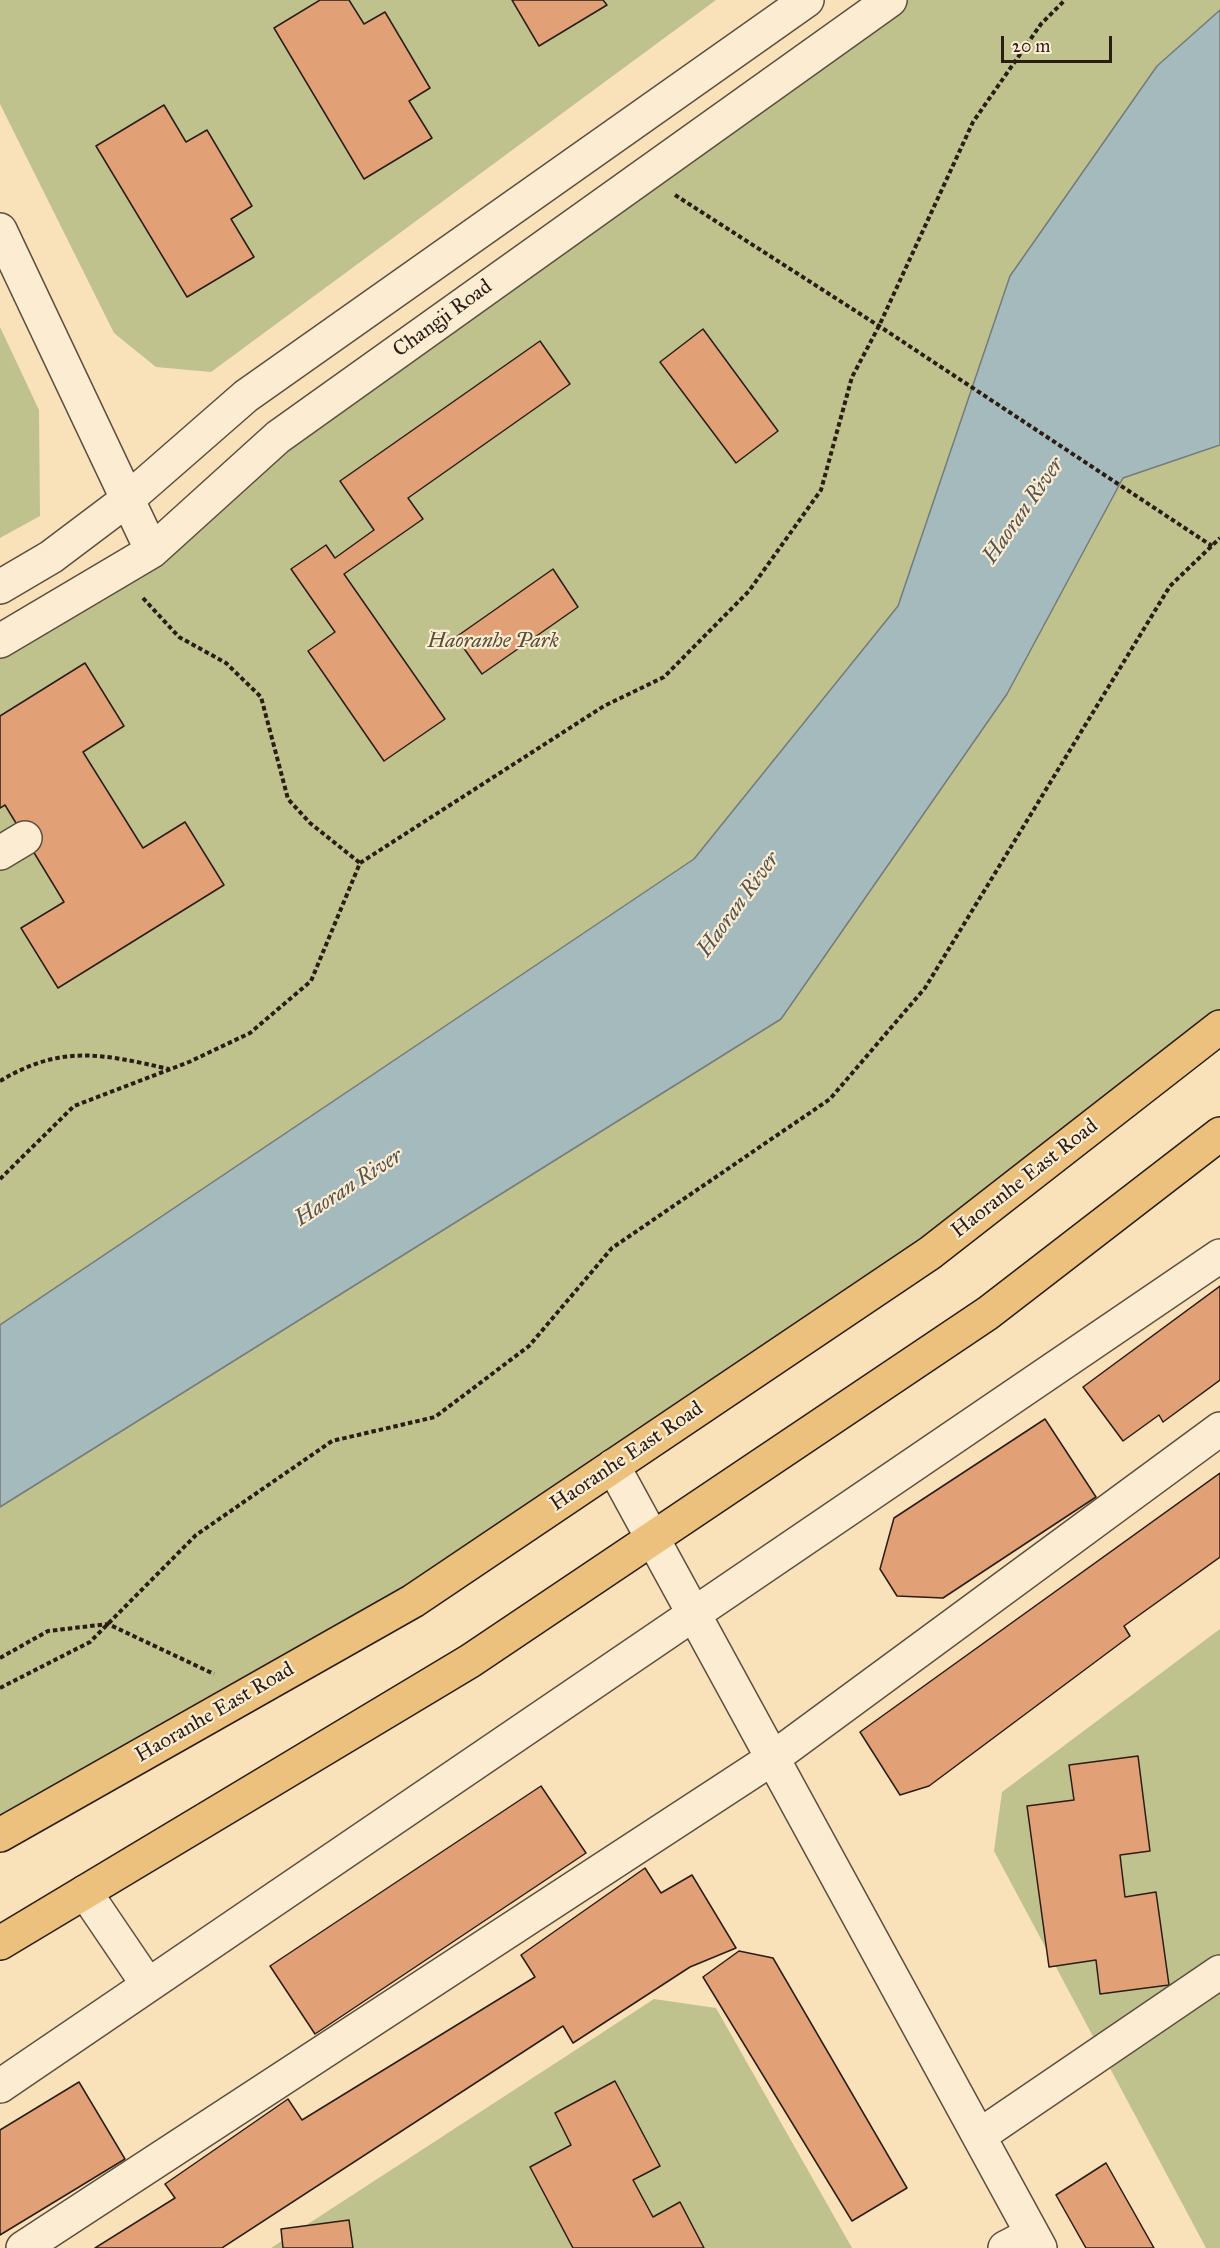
<!DOCTYPE html>
<style>
body{margin:0}
#map{position:relative;width:1220px;height:2248px;overflow:hidden;background:#f9e1ba;font-family:"IM FELL Great Primer",serif}
canvas{display:block}
.scale{position:absolute;left:1001px;top:36px;width:111px;height:27px;box-sizing:border-box;border:3px solid #2a1d16;border-top:0;padding-left:8px;font-size:18px;line-height:21px;white-space:nowrap;color:#2a1d16;-webkit-text-stroke:4px #fbecd2;paint-order:stroke}
</style>
<div id="map">
<canvas width="1220" height="2248"></canvas>
<div class="scale">20 m</div>
</div>
<script>
const c = document.querySelector('canvas').getContext('2d');
c.lineJoin = 'round';
function fillPath(path, color) {
  c.fillStyle = color;
  c.fill(path, 'evenodd');
}
function trace(path, color, width, dash) {
  c.strokeStyle = color;
  c.lineWidth = width;
  c.lineCap = dash ? 'butt' : 'round';
  c.setLineDash(dash || []);
  c.stroke(path);
}
function label(font, color, halo, rows, align = 'center') {
  c.font = font + ' "IM FELL Great Primer",serif';
  c.lineWidth = 4.5;
  c.setLineDash([]);
  c.textBaseline = 'middle';
  c.strokeStyle = halo;
  c.fillStyle = color;
  for (const [text, x, y, turn = 0] of rows) {
    c.save();
    c.translate(x, y);
    c.rotate((+turn || 0) * Math.PI / 180);
    c.textAlign = isNaN(turn) ? turn : align;
    if (halo) c.strokeText(text, 0, 0);
    c.fillText(text, 0, 0);
    c.restore();
  }
}
const green = new Path2D(`
 M0,0H716L211,372L156,367L114,333L0,104Z
 M890,0H1220V10L1157,66L1010,276L898,606L694,859L0,1325V641Z
 M0,327L39,410L40,516L0,538Z
 M1220,445V1027L532,1522L0,1835V1507L781,1019L1007,694L1123,478Z
 M1220,1629V2248H1206L994,1851L1002,1792Z
 M654,1999L716,2008L852,2248H271Z`);
const water = new Path2D(`
 M1220,10V445L1123,478L1007,694L781,1019L0,1507V1325L694,859L898,606L1010,276L1157,66Z`);
const building = new Path2D(`
 M320,0H349L364,24L385,12L430,88L409,101L432,138L364,179L274,28Z
 M512,0H603L607,5L539,46Z
 M164,105L186,142L207,130L252,206L231,219L254,257L187,297L96,146Z
 M703,329L778,431L736,463L660,362Z
 M540,341L570,384L408,498L423,519L344,574L445,719L384,761L308,651L335,632L291,569L326,545L335,558L374,530L340,481Z
 M553,569L578,607L482,674L456,637Z
 M85,663L124,726L83,752L143,848L185,822L224,885L58,988L21,928L64,902L5,805L0,808V716Z
 M1220,1286V1380L1163,1422L1159,1415L1123,1441L1083,1387Z
 M1045,1419L1096,1497L943,1598L897,1596L880,1569L894,1518Z
 M1220,1473V1557L1124,1626L1130,1636L929,1786L900,1795L860,1732Z
 M1138,1756L1150,1851L1120,1855L1125,1897L1156,1892L1169,1985L1100,1994L1096,1960L1049,1967L1027,1806L1074,1800L1069,1765Z
 M541,1786L586,1853L315,2034L270,1966Z
 M645,1868L661,1893L692,1875L736,1948L690,1967L573,2043L563,2026L222,2248H95L175,2198L165,2184L288,2099L302,2120L535,1977L521,1955Z
 M739,1951L773,1958L907,2188L852,2221L703,1977Z
 M615,2081L660,2166L633,2180L653,2217L680,2202L704,2248H573L530,2167L571,2145L555,2113Z
 M79,2082L125,2159L0,2235V2130Z
 M1106,2163L1154,2248H1086L1056,2195Z
 M349,2220L353,2248H283L281,2229Z`);
const path = new Path2D(`
 M675,195L879,326L1212,546
 M143,598L179,637L226,663L261,697L288,799L310,823L360,863
 M0,1081C62,1044 102,1054 169,1069
 M0,1179L74,1106L189,1062L250,1033L311,981L360,863L604,706L664,677L749,591L821,490L852,377L879,326L973,122L1041,24L1065,0
 M0,1658L48,1631L108,1624L214,1674
 M0,1688L90,1642L196,1535L332,1441L435,1417L529,1346L612,1248L830,1099L925,988L1170,586L1220,538`);
const minor = new Path2D(`
 M0,230L152,551
 M0,587L51,557L128,499L246,396L807,0
 M0,641L152,551L278,437L890,0
 M0,853L25,838
 M613,1466L1040,2248
 M85,1892L148,1985
 M0,2086L1220,1256
 M979,2136L1220,1972
 M23,2248L773,1758L1220,1429
 M1005,2248L1032,2234`);
const major = new Path2D(`
 M0,1835L413,1601L930,1253L1220,1027
 M0,1943L470,1661L988,1313L1220,1134`);
const streetNames = [
 ["Changji Road",443,319,-36],
 ["Haoranhe East Road",1025,1179,-38],
 ["Haoranhe East Road",627,1457,-34],
 ["Haoranhe East Road",215,1713,-30]
];
const parkNames = [
 ["Haoranhe Park",493,642]
];
const waterNames = [
 ["Haoran River",1024,511,-55],
 ["Haoran River",739,905,-54],
 ["Haoran River",349,1188,-33]
];
fillPath(green, '#c0c28e');
fillPath(water, '#a5babc');
trace(water, '#747b7a', 1.5);
fillPath(building, '#e2a076');
trace(building, '#2a1d16', 1.5);
trace(minor, '#5e4e3f', 36);
trace(major, '#2a1d16', 36);
trace(path, '#2a1d16', 4, [4.5, 3]);
trace(minor, '#fbecd2', 33);
trace(major, '#ecc07d', 33);
label('21px', '#2a1d16', '#fbecd2', streetNames);
label('italic 21px', '#574f3a', '#fbecd2', parkNames);
label('italic 22px', '#555450', '#fbecd2', waterNames);
</script>
